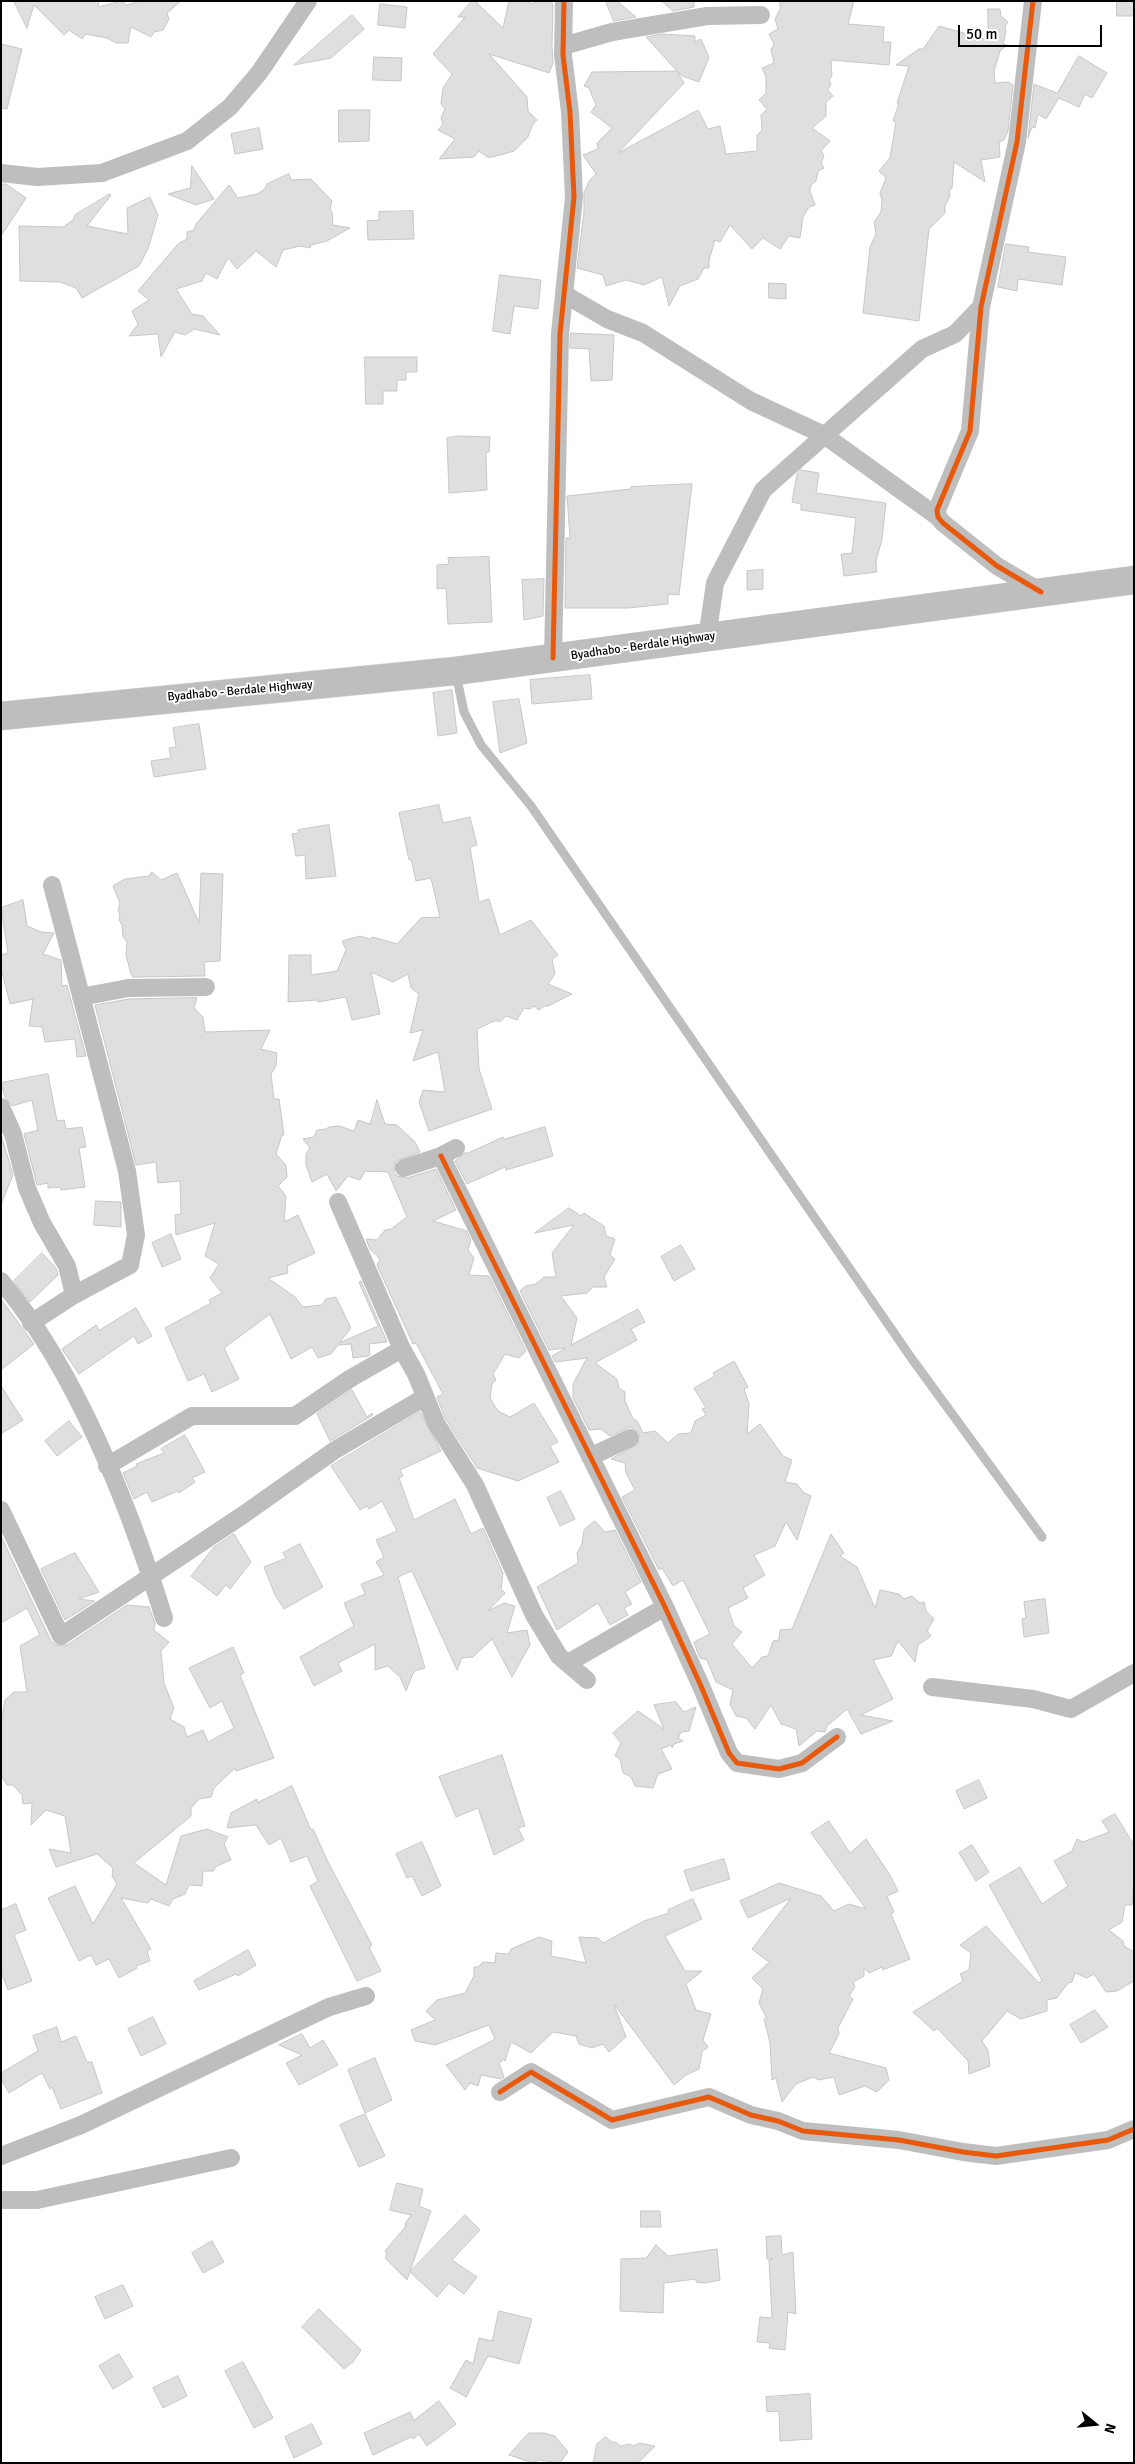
<!DOCTYPE html>
<style>
body{margin:0}
#map{position:relative;width:1135px;height:2464px;overflow:hidden;background:#fff;font-family:Signika,sans-serif}
canvas{display:block}
.frame{position:absolute;inset:0;border:2px solid #000;pointer-events:none}
.north{position:absolute;left:1070px;top:2399px;width:50px;height:50px;-webkit-text-stroke:4px #fff;paint-order:stroke;rotate:107deg;font-size:14px;font-weight:700;line-height:20px;text-align:center;color:#000}
.north::after{content:'';display:block;margin:auto;width:18px;height:22px;background:#000;clip-path:polygon(50% 0,100% 100%,50% 72%,0 100%)}
.scale{position:absolute;left:958px;top:25px;width:144px;height:22px;box-sizing:border-box;border:2px solid #000;border-top:0;padding-left:6px;font-size:15px;line-height:18px;white-space:nowrap;color:#000;-webkit-text-stroke:4px #fff;paint-order:stroke}
</style>
<div id="map">
<canvas width="1135" height="2464"></canvas>
<div class="frame"></div>
<div class="north">N</div>
<div class="scale">50 m</div>
</div>
<script>
const c = document.querySelector('canvas').getContext('2d');
c.lineJoin = 'round';
function fillPath(path, color) {
  c.fillStyle = color;
  c.fill(path, 'evenodd');
}
function trace(path, color, width, dash) {
  c.strokeStyle = color;
  c.lineWidth = width;
  c.lineCap = dash ? 'butt' : 'round';
  c.setLineDash(dash || []);
  c.stroke(path);
}
function label(font, color, halo, rows, align = 'center') {
  c.font = font + ' Signika,sans-serif';
  c.lineWidth = 4;
  c.setLineDash([]);
  c.textBaseline = 'middle';
  c.strokeStyle = halo;
  c.fillStyle = color;
  for (const [text, x, y, turn = 0] of rows) {
    c.save();
    c.translate(x, y);
    c.rotate((+turn || 0) * Math.PI / 180);
    c.textAlign = isNaN(turn) ? turn : align;
    if (halo) c.strokeText(text, 0, 0);
    c.fillText(text, 0, 0);
    c.restore();
  }
}
const building = new Path2D(`
 M14,1H99L98,7L121,1L127,5L140,1H181L167,13L169,19L163,30L154,32L151,37L131,27L128,43H116L107,38L86,34L82,39L69,30L64,35L34,5L27,28Z
 M472,1H475L503,28L509,1H527L532,4L539,1H549L553,4L552,46L553,63L549,73L489,54L527,97L528,111L537,120L532,126L528,137L514,151L493,157H487L479,151L474,157L439,159L455,139L438,130L443,124L441,118L445,109L441,104L443,88L452,74L433,54L465,17H458Z
 M606,1H617L636,17L614,21Z
 M662,1H694V7L673,11Z
 M780,1H854L848,24L884,27L883,42H891L889,65L831,60L832,76L829,80L831,84L828,90L833,96L826,102V116L812,128L830,141L821,151L824,156L821,163L824,168L818,171L816,181L811,185L810,191L815,205L809,207L803,217L800,238L789,236L780,249L763,238L752,249L730,225L720,242L715,240L709,260V268H704L698,279L680,286L669,306L662,277L644,285L626,280L606,286L603,275L577,268L584,212V193L589,181L596,174L583,155L598,149L597,143L612,128L591,112L596,105L589,88L584,86L592,72L677,71L646,37L662,34L695,36V42L701,39L709,57L699,82L682,76L677,71L684,83L618,153L698,110L708,129L720,126L726,154L757,151V135L762,130L761,115L767,109L759,100L766,93V77L762,68L774,63L771,50L774,44L769,34L778,29L775,19L780,9Z
 M1117,1H1134V16H1117Z
 M380,4L407,7L405,28L378,25Z
 M988,9H1000L1001,16L1008,22L1005,26L1006,32L1003,44L1007,45L1000,51L994,71L995,83L1008,82L1013,85L1008,131L1004,140L999,142L1000,157L981,160L985,182L954,162L952,188L949,191L950,196L945,206V213L929,229L919,321L863,313L870,247L876,234L874,222L881,212L882,200L880,193L886,178L879,171L890,158L896,122L893,121L899,103H897L909,66L896,65L919,49H923L939,26L988,40Z
 M352,15L364,29L331,58L294,65Z
 M1,44L22,49L7,109L1,108Z
 M1079,56L1107,73L1092,98L1085,94L1079,107L1059,98L1046,119L1038,114L1035,128L1032,127L1028,138L1034,84L1057,93Z
 M374,57L402,58L401,81L373,80Z
 M339,110H370L369,141L339,142Z
 M259,128L263,149L235,154L231,134Z
 M192,166L214,199L196,205L168,194L190,188Z
 M289,174L291,180L311,179L332,201L330,209L332,212L333,225L350,228L327,241L311,245L310,248L300,246L283,250L276,267L256,251L237,269L228,258L217,279L206,273L202,281L176,289L192,314L203,316L220,335L194,329L185,335L175,332L161,357L158,334L129,336L138,324L132,311L149,300L138,291L178,244L187,239V232L194,230L196,224L229,185L238,198L257,194L265,189L267,184Z
 M1,184H6L26,198L1,236Z
 M110,194L111,195L87,226L128,234L127,208L150,197L158,215L148,249L139,266L82,298L76,288L60,282L20,281L19,226L63,227L73,220L75,215Z
 M413,211L414,239L368,240L367,221L379,220V212Z
 M1006,244L1029,247L1028,252L1066,257L1062,285L1018,279L1017,291L998,287Z
 M500,275L541,280L538,309L514,306L510,334L493,331Z
 M769,283L786,284V299L769,298Z
 M571,333L614,335L612,380L591,381L589,349L570,348Z
 M365,357H417V372H406V380H397V391H383V404H366Z
 M459,436L490,437L489,452H486L487,490L449,493L447,438Z
 M801,470L819,473L816,493L886,503L882,539L876,561L877,572L844,576L841,554L852,553L856,518L801,510V504L792,502L797,474Z
 M692,484L679,595L668,594V604L628,608H565L566,538H570L567,496L631,489V487Z
 M489,557L492,622L448,624L446,588L437,589V565L449,564L448,558Z
 M763,570V589L747,590V571Z
 M544,579L543,616L524,620L522,580Z
 M590,675L592,699L532,704L530,680Z
 M452,690L457,733L438,736L433,693Z
 M519,699L527,743L500,753L493,702Z
 M199,724L206,769L154,777L151,761L171,758L169,748L176,747L173,728Z
 M439,805L443,823L470,817L477,845L470,847L479,902L489,899L500,935L531,920L558,955L552,959L555,974L548,984L572,994L548,1006H544L539,1010L534,1006L530,1009L524,1008L517,1020L506,1016L501,1021H494L477,1029L479,1069L492,1109L429,1131L419,1102L423,1090L445,1092L438,1052L413,1061L423,1030L410,1033L419,994L411,988L408,974L393,982L371,972L380,1014L352,1020L346,997L318,1002V1000L288,1002L289,955H311V975L337,971L346,950L342,941L360,936L370,939L373,937L397,944L421,918L440,917L431,878L416,881L411,859L409,860L399,813Z
 M329,825L336,876L306,879L305,855L296,856L292,834L299,833L298,830Z
 M152,872L161,880L177,873L199,923L201,873L223,874L220,961L204,962L205,976L133,977L131,974L126,955L127,942L123,937L122,925L119,920L120,915L118,910L120,903L113,886L125,879L149,876Z
 M23,900L27,926L41,932L54,933L43,954L61,960L62,986L67,985L86,1056L77,1057L75,1039L45,1042L42,1027L29,1026L33,999L10,1004L1,968V955L8,953L1,908Z
 M197,998L194,1008L203,1017L205,1032L270,1030L261,1049L277,1053L276,1066L271,1074L274,1099H279L284,1135H282L276,1154L286,1165L287,1177L278,1186L286,1196L284,1222L298,1215L315,1253L287,1266L288,1273L268,1278L295,1297L303,1307L322,1305L326,1299L336,1297L351,1328L339,1343L378,1326L359,1282L361,1281L387,1342L369,1344L370,1355L368,1356L353,1358L351,1344L338,1345L331,1354L318,1358L312,1347L291,1359L270,1314L224,1348L239,1379L212,1392L204,1374L188,1381L165,1328L211,1303L209,1300L222,1293L210,1278L219,1264L205,1256L215,1223L176,1235L175,1215L181,1214L180,1181L158,1183L156,1162L136,1165L95,1005L129,999Z
 M48,1074L57,1121L64,1120L66,1129L82,1127L86,1147L79,1148L85,1187L61,1190L60,1187L48,1188V1183L37,1185L24,1134L38,1130L32,1100L12,1106L5,1097L1,1083Z
 M377,1100L385,1124L397,1125L415,1142L420,1152L396,1161L394,1172L397,1176L407,1178L436,1169L456,1210L433,1221L467,1231L471,1240L468,1250L474,1258L469,1275L489,1276L526,1351L519,1358L505,1354L493,1374L496,1380L492,1384L490,1398L498,1411L510,1417L534,1403L558,1442L550,1446L559,1462L518,1481L477,1468L445,1418L437,1397L443,1394L416,1343L413,1344L377,1265L380,1259L370,1249L366,1239L377,1240L385,1230L391,1229L407,1217L388,1172L365,1171L360,1180L348,1176L336,1191L327,1174L312,1182L306,1165V1154L310,1148L303,1139L314,1137L317,1130L326,1129L329,1127L339,1126L354,1131L358,1120L370,1124Z
 M545,1127L553,1156L506,1170L505,1167L467,1184L455,1161L466,1152V1154L503,1137L504,1139Z
 M1,1134L13,1175L2,1202H1Z
 M96,1201L121,1202V1227L94,1225Z
 M569,1208L581,1216L584,1213L604,1226L606,1236L615,1239L610,1255L615,1259L604,1277L607,1287H593L587,1293L561,1296L577,1318L571,1345L638,1309L645,1322L631,1329L637,1340L595,1363L617,1379L619,1388L625,1392V1401L633,1419L637,1421L643,1433L655,1431L668,1443L678,1434L691,1433L695,1421L706,1415L702,1409L706,1408L694,1388L715,1376L713,1373L734,1361L748,1387L744,1389L749,1404L747,1434L760,1424L783,1456L792,1460L785,1482L797,1484L803,1492L811,1496L797,1540L786,1522L775,1546L754,1555L765,1575L743,1588L748,1598L728,1608L734,1626L742,1632L732,1644L752,1668L762,1657L768,1656L773,1641L779,1640L780,1630L792,1629L831,1534L844,1553L840,1556L857,1567L875,1608L880,1590L899,1594L904,1599L912,1596L920,1603L924,1602L926,1611L934,1619L927,1631L931,1636L918,1645L915,1662L898,1641L891,1656L873,1660L893,1699L861,1715L893,1721L861,1734L847,1709L827,1726L825,1732L817,1731L799,1746L796,1729L781,1724L771,1705L755,1729L746,1718L736,1716L730,1704L733,1690L716,1682L707,1660L700,1658L697,1651L694,1642L710,1634L683,1580L673,1586L662,1568L659,1570L622,1497L635,1490L626,1473L625,1463L611,1459L638,1444L639,1433L630,1427L610,1436L601,1429L589,1430L573,1398V1384L587,1358L555,1362L552,1356L566,1348L549,1350L520,1291L526,1286L536,1284L544,1277H556L552,1253L574,1225L535,1233Z
 M171,1234L181,1259L162,1267L152,1243Z
 M681,1245L695,1269L674,1281L661,1257Z
 M42,1253L56,1268L58,1275L30,1302L14,1281Z
 M1,1299L34,1344L1,1370Z
 M136,1308L152,1336L138,1344L134,1336L79,1374L62,1349L96,1325L99,1330Z
 M1,1386L23,1420L1,1434Z
 M352,1390L367,1417L372,1413L373,1415L330,1441L317,1414Z
 M420,1412L441,1451L400,1470L403,1476L399,1478L414,1520L455,1499L471,1534L483,1528L503,1573L501,1589L505,1593L488,1611L504,1603L515,1606L507,1633L527,1630L530,1645L512,1677L492,1639L473,1657L462,1658L457,1670L412,1571L398,1577L425,1668L414,1671L406,1691L400,1677L388,1666L375,1670V1644L338,1663L342,1671L314,1686L300,1657L354,1626L344,1603L365,1594L361,1584L384,1575L376,1562L384,1557L376,1540L397,1531L382,1501L369,1509L367,1506L360,1510L331,1466Z
 M69,1421L82,1437L57,1456L45,1441Z
 M185,1435L205,1472L192,1478L195,1482L179,1493L178,1491L152,1502L147,1492L134,1499L123,1473L137,1466L136,1464L164,1453L161,1449Z
 M561,1491L575,1519L560,1526L547,1498Z
 M595,1521L605,1532L615,1530L641,1582L625,1592L632,1604L624,1608L628,1615L610,1625L598,1603L557,1630L537,1587L578,1563L577,1553L582,1544L584,1530Z
 M234,1534L251,1562L230,1589L226,1585L217,1596L191,1576L214,1547Z
 M1,1536L51,1641L56,1645H67L127,1605L149,1607L155,1623L154,1630L169,1642L161,1651L164,1683L174,1708L170,1719L184,1727L187,1737L203,1730L208,1742L234,1728L222,1701L210,1708L189,1668L233,1647L244,1673L240,1675L274,1758L236,1771L235,1768L214,1788L211,1797L199,1799L191,1808V1816L134,1863L166,1885L181,1836L207,1829L228,1837L224,1844L231,1860L217,1866L213,1871H203L202,1886L189,1885L185,1894L173,1899L169,1906L151,1899L148,1903L121,1898L151,1949L147,1951L150,1961L136,1966L137,1968L119,1978L109,1959L96,1965L91,1955L79,1961L48,1898L75,1886L93,1924L117,1884L112,1876L113,1868L97,1854L56,1867L49,1849L71,1853L65,1816L46,1810L31,1825L32,1803L23,1804L22,1795L13,1785H7L1,1775V1723L5,1700L14,1692H27L20,1646L40,1635L27,1608L1,1623Z
 M300,1544L323,1587L284,1609L275,1595L264,1567L286,1558L283,1553Z
 M75,1553L99,1592L79,1599L95,1601L65,1620L41,1569Z
 M1045,1599L1049,1633L1024,1637L1022,1619L1026,1618L1024,1602Z
 M676,1702L684,1712L696,1707L689,1731L681,1732L678,1738L683,1741L674,1744L672,1748L671,1745L661,1749L672,1769L658,1774L653,1788L635,1786L631,1777L623,1773L620,1759L615,1756L621,1743L613,1733L638,1711L664,1729L654,1705Z
 M502,1755L525,1826L518,1828L524,1840L494,1855L478,1808L456,1817L439,1777Z
 M979,1780L987,1798L964,1809L956,1791Z
 M292,1786L311,1830L313,1829L328,1862L372,1945L369,1947L381,1971L357,1981L310,1886L318,1881L307,1856L291,1862L281,1838L269,1845L256,1825L227,1828L231,1813L257,1799L258,1802Z
 M1115,1814L1134,1845V1878L1132,1905H1125L1122,1922L1109,1930L1123,1941L1124,1946L1134,1952V1981L1117,1991L1106,1992L1094,1974L1087,1978L1075,1973L1072,1982L1068,1983L1057,1998L1047,2000V2011L1021,2019L1007,2011L982,2041L988,2050L990,2066L969,2074L968,2061L937,2028L934,2031L913,2012L963,1981L960,1974L969,1970L971,1953L960,1945L986,1926L1039,1983L1042,1980L989,1885L1020,1867L1042,1904L1068,1886L1054,1861L1072,1851L1077,1839L1083,1842L1109,1832L1102,1821Z
 M829,1821L850,1853L866,1839L890,1875L898,1891L887,1896L894,1912L891,1914L910,1959L883,1970L882,1967L869,1973L864,1968V1976L853,1982L855,1987L849,1996L853,1999L838,2028L839,2034L829,2053L886,2068L889,2080L877,2092L865,2086L839,2095L834,2077L819,2080L813,2077L796,2084L782,2102L776,2078L772,2080L770,2043L764,2019H767L759,2003L763,1989L752,1978L769,1962L752,1949L791,1898L748,1918L740,1901L779,1883L821,1896L834,1911L849,1904L866,1909L811,1833Z
 M422,1842L441,1886L422,1896L412,1876L407,1878L396,1854Z
 M972,1845L989,1872L976,1881L959,1853Z
 M724,1859L730,1879L691,1891L684,1871Z
 M693,1899L702,1919L665,1936L685,1971H702L686,1984L696,2010L711,2014L703,2040L708,2047L702,2052L699,2069L686,2075L674,2085L614,2004L626,2037L609,2052L603,2044L592,2048L579,2044L576,2036L553,2032L531,2053L511,2042L505,2061L504,2059L499,2063L504,2077L501,2079L481,2075L478,2086L470,2083L465,2090L446,2065L495,2039L489,2025L435,2045L415,2041L411,2030L435,2020L426,2011L437,2000L465,1993L474,1976V1967H478L483,1962L495,1963L496,1953L509,1954L511,1949L539,1937L552,1941L551,1956L586,1963L579,1937L598,1938L603,1943L644,1921L669,1913L668,1910Z
 M16,1904L26,1930L14,1935L32,1981L8,1990L1,1972V1906L3,1909Z
 M248,1950L256,1965L238,1976L236,1974L199,1990L194,1981Z
 M1095,2010L1108,2027L1081,2043L1070,2025Z
 M153,2017L166,2044L141,2056L128,2029Z
 M57,2027L61,2042L76,2036L87,2062H92L102,2093L61,2109L52,2087L50,2089L42,2073L9,2093L1,2079V2073L38,2051L33,2036Z
 M302,2034L310,2048L323,2040L338,2065L299,2085L286,2063L302,2055L279,2045Z
 M375,2058L392,2100L365,2113L348,2070Z
 M365,2114L385,2156L359,2167L340,2125Z
 M397,2183L423,2189L419,2206L431,2211L407,2280L385,2258L387,2254L385,2251L406,2226L405,2224L411,2215L390,2210Z
 M641,2211H660L661,2227H641Z
 M465,2215L480,2230L452,2260L477,2277L464,2294L449,2283L437,2297L410,2272Z
 M781,2236L782,2255L793,2252L796,2314L788,2312L785,2350L769,2348L770,2343L757,2342L760,2317L772,2318L769,2260L773,2259H767L766,2237Z
 M212,2241L224,2262L203,2273L192,2253Z
 M656,2245L668,2256L717,2249L720,2280L705,2283L696,2282V2279L664,2283L663,2313L620,2311L621,2259L646,2258Z
 M123,2285L133,2306L105,2319L95,2297Z
 M319,2309L361,2350L353,2362L344,2369L302,2327Z
 M499,2311L532,2319L519,2364L488,2356L466,2397L450,2388L466,2360L473,2364L479,2338L492,2341Z
 M119,2354L133,2377L113,2389L99,2366Z
 M243,2362L273,2418L254,2428L225,2371Z
 M178,2376L187,2396L163,2408L153,2388Z
 M810,2394L812,2439L780,2441L779,2411L767,2412L766,2397Z
 M439,2401L456,2424L427,2446L419,2434L413,2439L411,2437L373,2455L364,2433L410,2412L414,2420Z
 M312,2424L322,2444L294,2458L285,2437Z
 M529,2433H544L555,2436L568,2452L560,2463L539,2460L533,2463L509,2455Z
 M606,2437L610,2441L617,2443L620,2446L630,2444L633,2446L639,2443L655,2446L638,2463H593L597,2444Z`);
const lane = new Path2D(`
 M456,674L464,712L481,745L531,806L912,1359L1042,1537`);
const street = new Path2D(`
 M1033,1L1017,142L981,307L970,431L937,510L938,517L943,523L997,566L1041,592
 M563,46L612,32L707,16L761,15
 M1,173L37,177L102,173L187,141L230,107L259,73L308,1
 M564,294L607,319L643,333L751,401L824,435L938,517
 M707,638L715,583L763,490L922,349L955,334L981,307
 M553,658L560,334L574,197L570,112L563,55L564,1
 M81,997L128,988L206,987
 M1,1107L13,1134L27,1188L42,1223L67,1266L74,1295
 M441,1156L665,1607L701,1686L729,1753L737,1763L779,1769L802,1763L837,1737
 M404,1168L441,1156L456,1148
 M338,1202L402,1349L416,1374L436,1423L475,1485L534,1615L559,1656L587,1680
 M1,1281C76,1369 130,1508 164,1618
 M31,1323L74,1295L130,1265L136,1235L127,1171L52,885
 M590,1457L630,1438
 M107,1466L192,1416H295L351,1378L402,1349
 M1,1510L61,1636L243,1515L335,1450L425,1397
 M568,1663L665,1607
 M932,1687L1033,1699L1071,1709L1134,1673
 M500,2092L531,2072L612,2120L709,2097L751,2115L778,2121L803,2131L899,2140L963,2152L996,2156L1108,2140L1134,2129
 M1,2156L81,2125L329,2007L366,1996
 M1,2200H37L231,2158`);
const primary = new Path2D(`
 M1,716L455,671L1134,580`);
const cycleway = new Path2D(`
 M1033,1L1017,142L981,307L970,431L937,510L938,517L943,523L997,566L1041,592
 M553,658L560,334L574,197L570,112L563,55L564,1
 M441,1156L665,1607L701,1686L729,1753L737,1763L779,1769L802,1763L837,1737
 M500,2092L531,2072L612,2120L709,2097L751,2115L778,2121L803,2131L899,2140L963,2152L996,2156L1108,2140L1134,2129`);
const streetNames = [
 ["Byadhabo - Berdale Highway",643,646,-8],
 ["Byadhabo - Berdale Highway",240,691,-5]
];
fillPath(building, '#dfdfdf');
trace(building, '#c7c7c7', 1);
trace(primary, '#dbdbdb', 29);
trace(lane, '#bebebe', 9);
trace(street, '#bebebe', 18);
trace(primary, '#bebebe', 28);
trace(cycleway, '#e8590c', 5);
label('12px', '#000', '#fff', streetNames);
</script>
